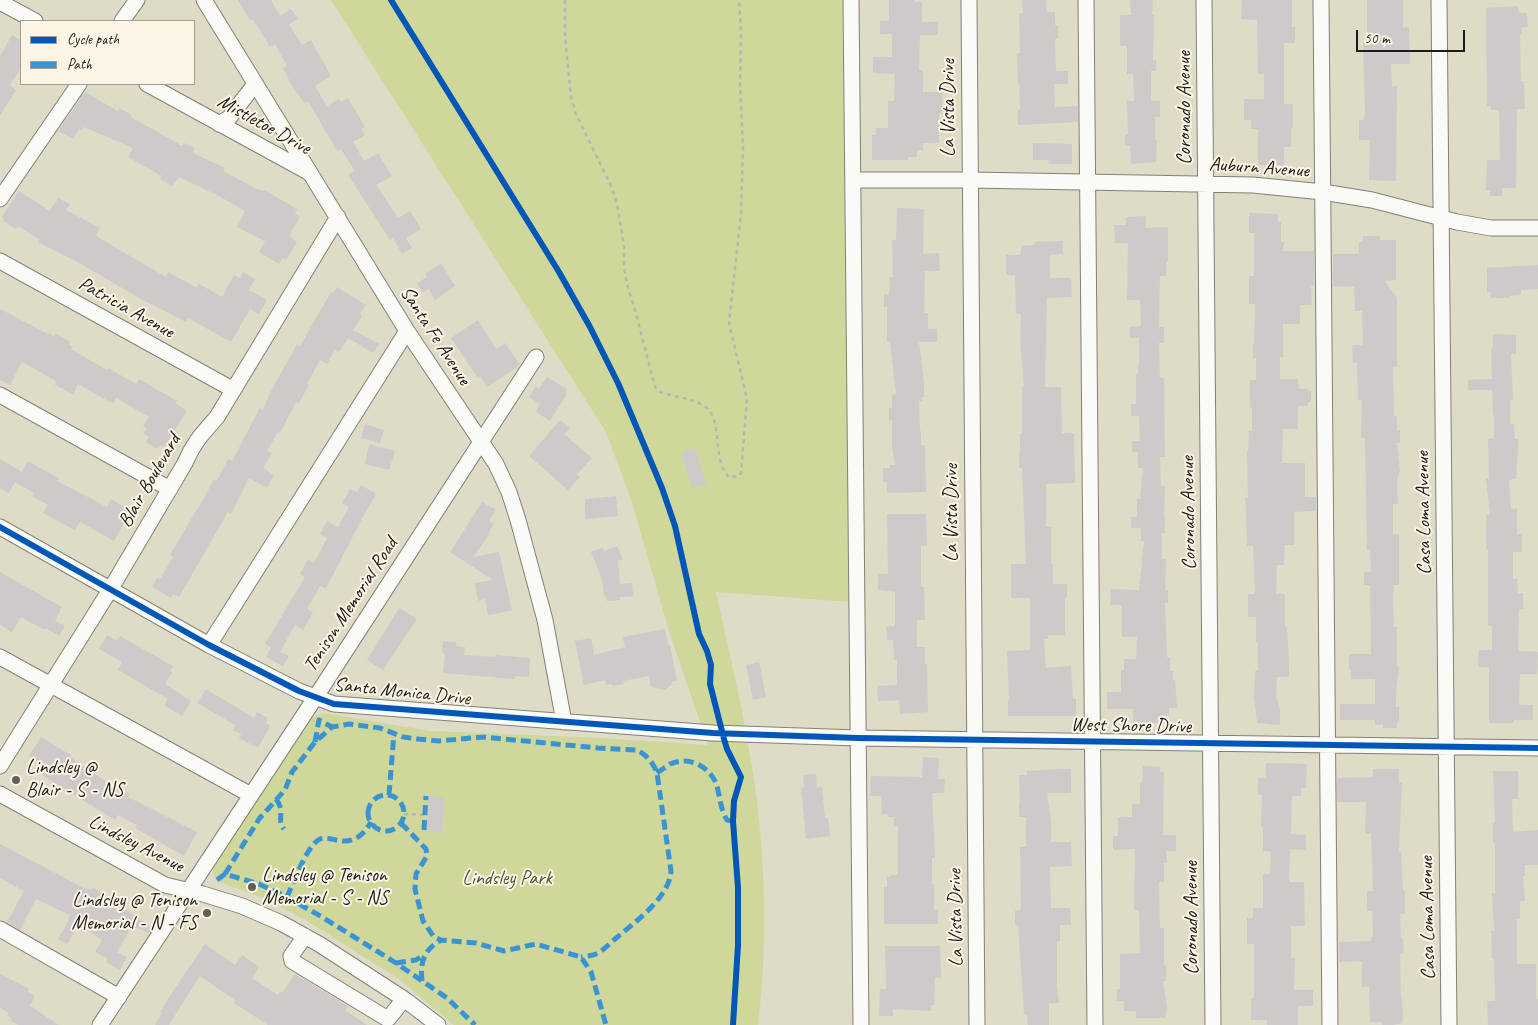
<!DOCTYPE html>
<style>
body{margin:0}
#map{position:relative;width:1538px;height:1025px;overflow:hidden;background:#dedbc7;font-family:Caveat,sans-serif}
canvas{display:block}
.legend{position:absolute;left:20px;top:20px;width:175px;height:65px;box-sizing:border-box;background:#fcf5e5;border:1px solid #a29e95;margin:0;padding:6px 9px;list-style:none;font-size:15px;color:#1c1c1c}
.legend li{display:flex;align-items:center;gap:10px;height:25px}
.legend b{width:25px;border:1px solid #a29e95}
.scale{position:absolute;left:1356px;top:30px;width:109px;height:22px;box-sizing:border-box;border:2px solid #1c1c1c;border-top:0;padding-left:6px;font-size:15px;line-height:18px;white-space:nowrap;color:#1c1c1c;-webkit-text-stroke:4px #fcf5e5;paint-order:stroke}
</style>
<div id="map">
<canvas width="1538" height="1025"></canvas>
<ul class="legend">
<li><b style="height:6px;background:#0057b8"></b>Cycle path</li>
<li><b style="height:6px;background:#3a94d4"></b>Path</li>
</ul>
<div class="scale">50 m</div>
</div>
<script>
const c = document.querySelector('canvas').getContext('2d');
c.lineJoin = 'round';
function fillPath(path, color) {
  c.fillStyle = color;
  c.fill(path, 'evenodd');
}
function trace(path, color, width, dash) {
  c.strokeStyle = color;
  c.lineWidth = width;
  c.lineCap = dash ? 'butt' : 'round';
  c.setLineDash(dash || []);
  c.stroke(path);
}
function label(font, color, halo, rows, align = 'center') {
  c.font = font + ' Caveat,sans-serif';
  c.lineWidth = 4;
  c.setLineDash([]);
  c.textBaseline = 'middle';
  c.strokeStyle = halo;
  c.fillStyle = color;
  for (const [text, x, y, turn = 0] of rows) {
    c.save();
    c.translate(x, y);
    c.rotate((+turn || 0) * Math.PI / 180);
    c.textAlign = isNaN(turn) ? turn : align;
    if (halo) c.strokeText(text, 0, 0);
    c.fillText(text, 0, 0);
    c.restore();
  }
}
const green = new Path2D(`
 M331,0H845L852,602L716,592C727,644 740,696 749,749C765,839 769,934 758,1025H454L399,979L304,919L265,899L220,882L214,876L213,865L313,717L323,713L431,731L599,738L708,745L669,631L631,499L606,432Z`);
const building = new Path2D(`
 M238,0H271L280,16L291,9L298,19L289,24L302,45L311,40L331,76L315,86L327,106L339,99L341,102L348,98L365,127L361,129L365,135L353,142L364,161L378,153L392,176L376,185L398,218L410,211L421,229L406,238L412,248L402,254L393,238L390,240L348,175L355,171L341,149L337,151L308,101L305,104L292,86L283,68L287,66L275,44L270,47L253,19L250,20Z
 M889,0H915V2H922V22H938V35H920L919,70H923V92H942V113H939V143H923V150H917V157H908V160H872V135H876V128H888V101H894L895,74L873,73V57H892V34H880V21H889Z
 M1022,0H1046L1047,12H1055V25H1058V39H1055L1056,71H1068V84H1054L1055,107L1078,106V122L1018,125V110H1020L1019,84H1018L1017,53H1020L1019,13H1023Z
 M1130,0H1153L1152,15H1154L1153,60H1156V71H1151V101H1160V117H1155V140H1157L1156,162L1131,164L1130,145L1125,146V134H1128L1127,101H1134L1133,74H1127V46H1120V15H1131Z
 M1242,0H1292V27H1295V43H1284V104H1293V128H1291V147H1284V165H1258V129H1251V120H1244V99H1264V74H1258L1257,20L1241,19Z
 M1367,0H1403V28L1409,27L1410,64H1391L1392,86H1397L1396,181L1369,180L1370,140H1359V120H1364V115H1365L1363,43H1367Z
 M1518,6L1519,13H1527L1528,27L1521,28L1522,34H1520L1521,81H1524L1525,109H1517L1516,188H1502V196H1490V191H1486L1487,160H1500L1499,110H1491V106H1487L1486,8Z
 M12,35L21,41V68L10,85L16,90L0,115V56Z
 M85,92L118,111L119,108L132,115L131,117L182,146L184,143L195,148L193,153L225,168L223,171L257,189L266,191L297,209L295,214L300,217L289,236L297,242L286,260L282,258L279,264L259,252L265,241L237,227L245,211L219,196L179,177L172,186L160,179L162,176L128,157L133,148L84,127L82,130L79,129L73,139L58,131Z
 M1033,143L1072,144V164H1049L1048,160H1033Z
 M19,191L50,211L58,198L70,204L66,210L100,228L96,236L166,277L168,272L197,288L199,284L222,297L234,275L240,278L243,272L255,279L249,290L267,300L259,314L250,309L231,342L188,318L186,322L141,299L81,264L38,242L40,240L18,226L16,229L3,221L4,219L2,217Z
 M897,208L924,209L923,254L939,253L940,271H925L924,313H928V329H937V342H919L924,381V397H921L922,401H919L920,431H921V445H925L926,492L887,493V482H883V468H890V465H895L892,447V420L889,421V408H892V395L896,394L890,342H887V307H884V294L889,295L890,277H893L892,240H896Z
 M1249,213L1278,214V222H1281V242H1284L1283,251H1314V286H1311L1312,305H1300V324H1283V357H1280V379H1298L1299,389H1308V391H1311V402H1308V406H1298V429H1283L1282,463H1305V497H1316V511L1295,512L1294,513V545H1285L1284,565H1277L1276,594H1285V627H1287L1289,659V677H1277L1276,696L1280,708V725L1257,723L1254,696L1255,671H1258V643H1256V617H1248V594H1255L1253,546H1247L1246,514L1245,498H1248L1247,451H1248L1249,431H1252V407L1250,408V380H1256V358H1253V345H1254L1255,304H1249V276H1254V233H1249Z
 M1146,216V228L1168,227V261H1166V276H1160L1159,327H1164V343H1159L1160,378H1164L1165,457H1160L1161,486H1165L1164,517H1165V533H1162V559H1166L1165,590H1168V603H1165L1167,657H1170V671H1173V680H1175L1177,708H1169V715H1167V723H1133V709H1107V692H1121V670H1124V659H1136L1137,637H1122V605H1110L1111,589L1139,590L1144,541H1141V528H1131V517H1137V499H1140L1143,468H1138V452H1132V441H1140L1139,416H1131V404H1136V374H1138V365H1139V338H1130V327L1141,326L1140,300H1127L1128,243H1115L1114,225H1126V217Z
 M1363,236H1380V240H1396V280L1385,281L1397,298V367H1393L1394,416H1397V430H1400V443H1397L1400,472H1399L1397,481L1398,504H1393V534H1399V585H1394L1393,600L1394,627H1397V666H1399L1396,693V707H1399V720L1397,722V728H1383V724L1375,725V720H1340V704H1375V679H1351V669H1349V654H1371L1370,585H1364V572H1371L1370,550H1367L1365,438H1361L1362,400H1358L1357,363H1353L1352,345H1362L1363,341L1362,311H1355L1354,287L1333,286V254H1359V242H1363Z
 M1063,241V254L1050,255V278H1071L1072,297L1047,298L1045,387H1061L1062,433H1074L1075,483L1046,484V527H1051V564H1053V584H1067V598H1065V635H1048V639H1044L1046,668L1071,666L1073,699H1076V716H1008V699H1009L1007,651L1030,650V598H1011V564H1026L1022,468H1019V453H1020V433H1022V387H1024L1020,339L1021,314H1016L1015,275H1006V255H1020L1022,246L1035,245V242Z
 M441,263L455,286L435,300L429,289L423,293L417,283L427,277L425,274Z
 M1538,265V289L1521,290V295L1509,296V298H1491L1490,292H1487V268Z
 M337,287L366,305L360,314L362,316L353,330L379,344L373,353L348,338L339,352L335,350L327,364L320,360L307,384L309,385L299,403L296,402L280,433L278,432L267,451L272,453L263,468L274,475L267,488L249,478L231,514L228,512L179,597L173,594L171,598L152,587L157,578L160,579L173,557L170,555L197,509H198L214,479L217,481L228,459L232,461L260,408L263,410L269,395L297,344L300,346L331,292L333,293Z
 M0,309L48,334L49,333L54,336L56,334L70,342L69,344L72,347L71,349L107,370L108,368L136,384L139,379L177,401L175,403L187,411L164,447L160,445L157,449L146,442L149,437L143,433L147,428L143,426L149,417L116,398L114,403L110,402L78,384L73,394L55,385L56,381L22,362L10,385L0,380Z
 M478,320L496,349L505,343L520,365L487,387L480,376L477,377L451,338Z
 M1493,334L1516,335V354H1511L1513,400H1510V424H1514L1515,439H1518V448L1516,479L1509,480L1511,509L1517,508V534H1522V552H1513V579H1517L1518,593H1523V609H1519L1518,651L1538,652L1537,674H1520L1519,705H1533V720H1514V723H1489V667H1478L1479,650H1492V626H1488V549H1486V515H1490L1486,479H1489L1488,439L1494,438V415H1493L1492,390H1468V380L1492,379L1491,349L1493,348Z
 M547,377L567,389L565,393L567,394L550,421L536,412L540,404L529,397L536,386L539,389Z
 M560,420L570,428L564,434L592,458L577,474L580,477L568,490L529,456Z
 M365,424L384,430L380,443L361,438Z
 M369,444L395,451L389,470L365,464Z
 M695,448L706,484L692,488L681,452Z
 M0,459L22,472L27,461L59,478L57,481L107,507L111,499L131,511L114,541L80,522L75,530L43,513L48,505L32,496L34,493L15,482L9,493L0,488Z
 M361,485L376,494L364,515L326,588L320,586L307,609L313,612L303,630L295,625L280,652L289,656L283,666L266,657L271,647L265,644L305,577L300,574L308,559L314,563L327,538L320,534L327,521L338,527L349,507L342,503L350,489L357,492Z
 M616,496L618,516L585,519V499Z
 M482,502L496,510L489,521L494,524L488,534L489,535L473,557L499,552L512,611L488,615L485,599L478,601L475,583L493,580L450,552Z
 M887,514H926L927,546H921V587H924L925,620H917V647H925V664H927L928,712L900,714L899,700L878,701L877,686L897,685V660H894L893,640H887L886,627L895,626V592L878,590V574H888Z
 M617,546L623,559L618,561L620,584L632,583L633,596L620,597V600L607,601L606,595L604,596L602,579L591,552L603,548L604,551Z
 M0,572L62,607L55,621L65,626L59,636L46,628L45,630L21,617L12,632L0,625Z
 M399,608L417,619L383,670L367,660Z
 M665,629L668,645H670L677,681L671,682L672,684L665,690L651,687L649,676L623,681L624,684L612,686V684L606,685L605,680L584,685L575,641L591,638L594,655L625,647L623,637Z
 M107,635L117,641L120,636L173,666L170,671L172,672L165,684L191,701L182,716L164,705L168,699L118,670L122,662L99,649Z
 M443,641L456,642V646L465,647L464,655L495,657V655L530,658L529,677L515,676V679L443,673L445,654L442,653Z
 M759,662L766,697L753,700L746,665Z
 M206,689L254,718L257,712L268,718L266,723L270,726L258,748L239,738L241,734L233,730L235,725L197,703Z
 M41,737L71,755L70,757L111,785L130,794L128,797L197,832L184,856L135,828L137,825L118,815L115,820L42,775L47,767L29,756Z
 M923,757L939,758L938,779H945L944,793H932L935,858H932V884H934V910H938V924H884V887H887V877H891V875H898V826H894V817H888V814H882L881,796H870L871,776L922,777Z
 M1266,763L1307,764L1306,788H1301V796H1292L1291,834L1306,835V850L1290,849L1289,882H1304L1305,926H1291V958H1295L1294,990H1313V1006H1298V1025H1267V1020H1251V998H1254V944H1247V918H1253V908H1263V874H1270L1271,852L1263,851V827H1261L1262,795H1258V778H1266Z
 M1143,766L1160,767V772H1164L1163,835H1176V851H1166L1167,863H1164V882H1159L1160,928H1164V965H1166V981H1163L1167,1006L1165,1018H1136V1011H1124V1001H1117V989H1120V954L1140,953L1139,910H1134L1135,849L1113,850V836H1118V817H1132V804H1140V783H1142Z
 M1057,769H1071V793H1047L1051,822V842H1071L1072,866L1050,867L1051,908H1070L1071,925H1060V941H1057V986L1059,1003H1049V1025H1028L1027,1014H1024L1018,925H1015V911L1021,909L1020,847H1026V817H1019V802H1020L1019,775H1027V771Z
 M1373,769H1399V783H1402L1399,852H1401L1403,891H1405V914H1400L1401,938H1403L1404,953L1400,954L1401,999H1402L1403,1016L1402,1023L1393,1025H1382V1022H1370L1369,986L1362,987V961L1339,962V942L1371,941V937H1373L1372,911H1367V891H1373L1371,834H1365L1366,802H1337V778L1373,777Z
 M1493,771H1518V799H1512L1513,832L1538,830V865H1525V876H1523L1525,901H1520V919H1517V964H1536V999H1538V1025H1488L1487,1001H1495L1494,959H1492L1491,931H1494L1492,893H1495V843H1493V823H1495Z
 M816,774L817,788L822,787L825,818H828L830,836L806,839L801,788L804,787L803,775Z
 M429,796L445,798L442,833L426,832Z
 M0,844L86,889L87,888L91,890L93,887L153,928L149,933L132,926L117,952L127,957L120,970L106,962L108,959L95,952L102,940L79,925L67,944L58,939L69,920L68,919L70,915L36,899L20,930L7,922L24,891L0,878Z
 M205,944L235,965L242,955L259,967L252,978L278,995L280,991L282,993L295,974L348,1006L345,1010L367,1025H268L234,1003L236,1001L200,976L169,1025H155L162,1013L160,1012L175,988Z
 M885,946H940L941,978H935L934,1005H931V1011L893,1009V1016H879L880,989H886Z
 M0,974L29,989L28,992L35,996L30,1006L59,1025H19L11,1021L12,1018L7,1016L9,1013L0,1008Z`);
const path = new Path2D(`
 M565,0V37L571,97L576,114L612,188L617,204L624,245V268L628,288L634,306L655,387L660,392C674,397 691,398 704,406C724,417 711,460 729,477L739,476L741,473L747,399L729,323L741,213L743,148L740,84L741,32L739,0
 M404,814L425,815`);
const minor = new Path2D(`
 M204,0L407,331L496,464L509,492L518,520L545,620L564,722
 M851,0L861,1025
 M969,0L977,1025
 M1086,0L1095,1025
 M1204,0L1213,1025
 M1321,0L1330,1025
 M1439,0L1449,1025
 M0,2L35,21
 M122,21L137,0
 M147,84L308,172
 M219,124L229,118L255,84
 M853,180H969L1253,185L1323,192L1372,200L1457,222L1491,228H1538
 M0,199L79,84
 M0,261L232,389
 M0,395L170,489
 M0,527L209,645L299,691L334,704L713,733L858,738L1538,748
 M209,645L407,331
 M0,657L251,795
 M0,766L110,590L185,463C193,443 203,433 217,417L338,217
 M0,794L165,885L203,894L242,906L281,923L319,944L404,999L438,1025
 M0,929L119,997
 M305,936L291,956L292,961L386,1018H389L404,999
 M100,1025L315,698L536,357`);
const quiet = new Path2D(`
 M315,742L319,720L332,727
 M657,773C661,770 666,767 670,764C688,756 708,765 716,783C720,795 720,809 727,820L733,821
 M389,795L394,733
 M368 813a18 18 0 1 1 36 0a18 18 0 1 1-36 0Z
 M276,799C286,811 276,820 284,829
 M401,823L426,849L427,856L416,874L415,889L423,921L434,937L441,940L476,943L504,951L536,944L581,957L591,972L606,1025
 M424,830L426,796
 M225,874L259,819L285,790L292,772L315,742L332,727L349,724L380,728L403,737L418,739L439,741L483,737L598,748L637,750C646,754 654,764 657,773L671,871C670,897 634,923 615,939C609,944 603,951 596,954C592,956 586,956 581,957
 M217,880L225,874L259,884L287,897L322,917L396,963L447,998L475,1025
 M287,897C293,884 307,845 320,839C325,837 331,839 336,840C353,844 363,836 371,822
 M396,963L416,960L424,955
 M422,981C420,961 424,950 441,940`);
const cycleway = new Path2D(`
 M391,0L559,272L590,327L618,383L662,488L675,526L699,634L707,651L711,665L710,684L724,739L727,749L741,777L734,801L733,821L738,888V945L733,1025
 M0,527L209,645L299,691L334,704L713,733L858,738L1538,748`);
const markers = [
 [16,780,5,"#605f58"],
 [252,887,5,"#605f58"],
 [207,913,5,"#605f58"]
];
const streetNames = [
 ["La Vista Drive",949,108,-90],
 ["Coronado Avenue",1185,108,-90],
 ["Mistletoe Drive",264,125,29],
 ["Auburn Avenue",1259,168,4],
 ["Patricia Avenue",126,308,29],
 ["Santa Fe Avenue",435,336,57],
 ["Blair Boulevard",150,481,-60],
 ["La Vista Drive",952,513,-90],
 ["Coronado Avenue",1189,513,-91],
 ["Casa Loma Avenue",1424,513,-91],
 ["Tenison Memorial Road",351,605,-57],
 ["Santa Monica Drive",402,692,6],
 ["West Shore Drive",1131,726,1],
 ["Lindsley Avenue",136,844,27],
 ["La Vista Drive",956,918,-91],
 ["Coronado Avenue",1192,918,-90],
 ["Casa Loma Avenue",1428,918,-91]
];
const poiNames = [
 ["Lindsley @",26,768],
 ["Blair - S - NS",26,791],
 ["Lindsley @ Tenison",262,876],
 ["Memorial - S - NS",262,899],
 ["Lindsley @ Tenison",197,901,"right"],
 ["Memorial - N - FS",197,924,"right"]
];
const parkNames = [
 ["Lindsley Park",507,879]
];
fillPath(green, '#d0d79a');
fillPath(building, '#cecaca');
trace(minor, '#838177', 17);
trace(path, '#b7b6b3', 2.5, [4, 4]);
trace(minor, '#fafaf7', 15);
trace(quiet, '#3a94d4', 5, [10, 5]);
trace(cycleway, '#0057b8', 6);
for (const [x, y, r, color] of markers) {
  const dot = new Path2D();
  dot.arc(x, y, r, 0, 2 * Math.PI);
  c.fillStyle = color;
  c.fill(dot);
  trace(dot, '#fcf5e5', 2);
}
label('20px', '#1c1c1c', '#fcf5e5', streetNames);
label('20px', '#1c1c1c', '#fcf5e5', poiNames, 'left');
label('20px', '#4e5337', '#fcf5e5', parkNames);
</script>
